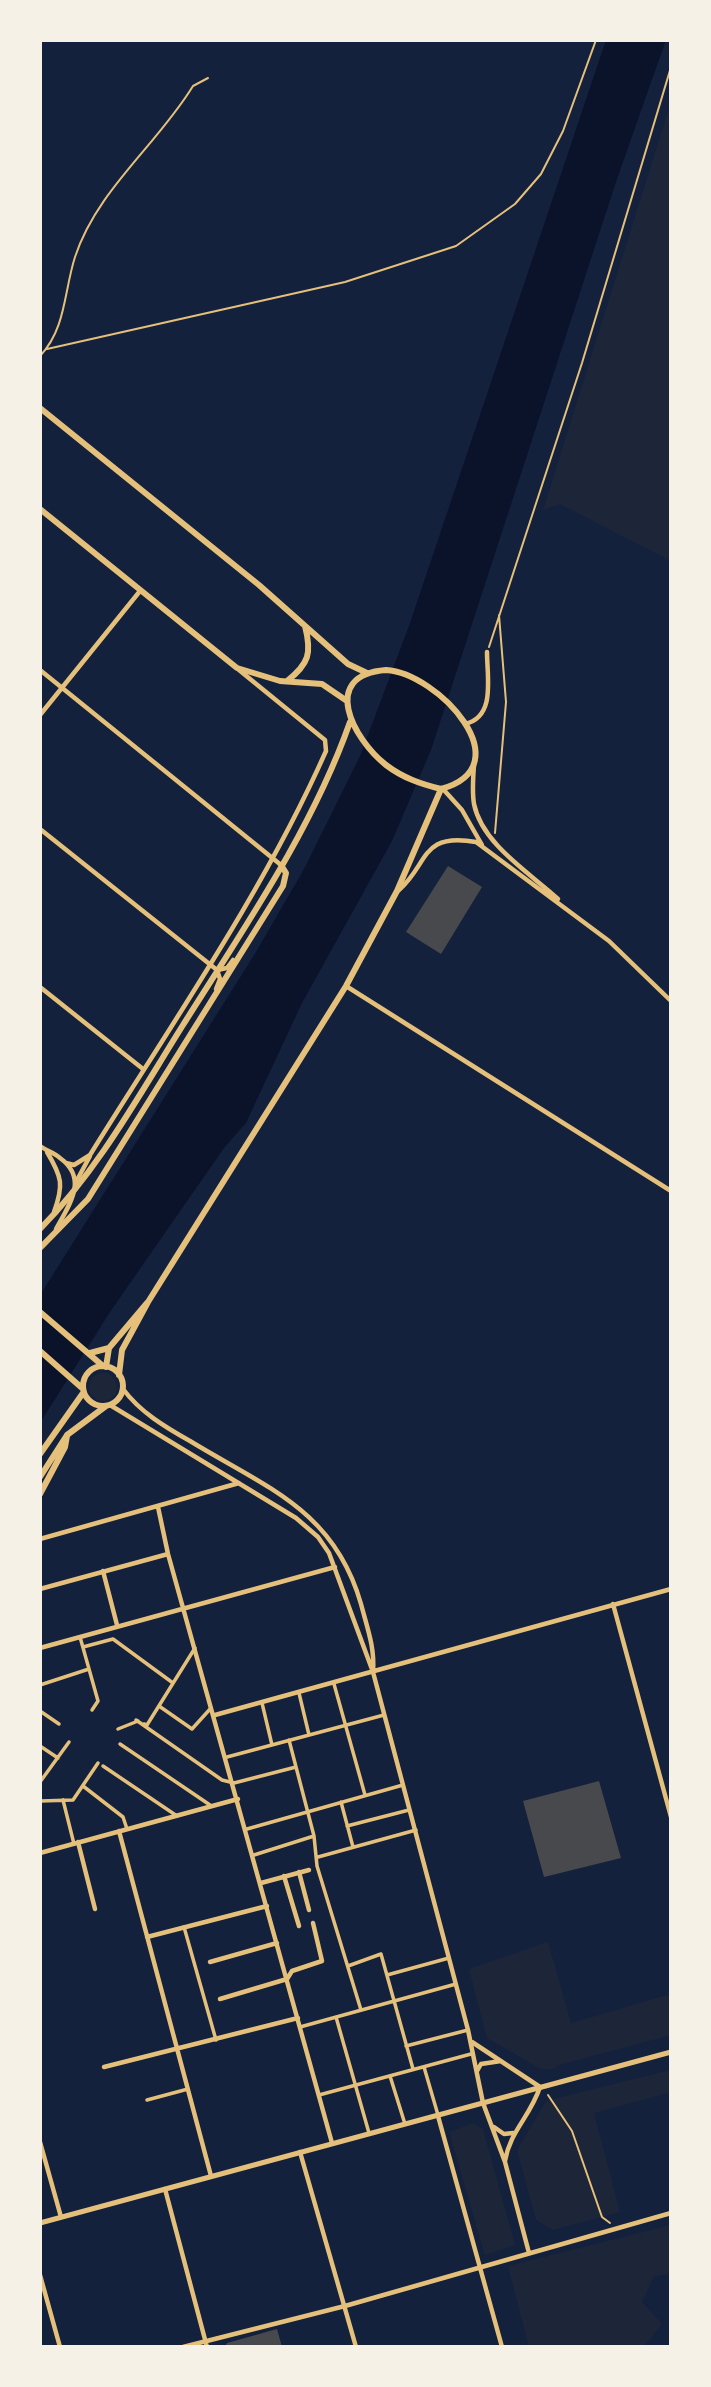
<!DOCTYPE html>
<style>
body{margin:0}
#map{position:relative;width:711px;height:2387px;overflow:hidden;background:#14213d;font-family:Overpass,sans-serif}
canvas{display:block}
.frame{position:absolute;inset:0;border:42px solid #f6f1e7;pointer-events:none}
</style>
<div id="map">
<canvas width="711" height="2387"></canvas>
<div class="frame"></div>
</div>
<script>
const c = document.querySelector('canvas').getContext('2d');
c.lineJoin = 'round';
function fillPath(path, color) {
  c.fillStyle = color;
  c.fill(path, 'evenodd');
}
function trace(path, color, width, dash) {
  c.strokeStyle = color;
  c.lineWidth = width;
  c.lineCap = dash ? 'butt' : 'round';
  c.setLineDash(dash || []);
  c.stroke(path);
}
const green = new Path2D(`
 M671,102V561L560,504L543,510Z
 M89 1387a14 14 0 1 1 28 0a14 14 0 1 1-28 0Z
 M548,1942L571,2023L671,1994V2035L559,2065L554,2069H541L487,2038L469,1969Z
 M671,2070V2092L594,2113L620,2212L553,2230L536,2220L517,2150L546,2101Z
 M473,2123L483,2129L515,2245L485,2255L449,2132Z
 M671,2225V2274L654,2276L642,2302L662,2324L644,2347H529L508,2266Z`);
const water = new Path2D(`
 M606,40H666L617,179L431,750L392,841L302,1003L246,1123L224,1148L110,1312L40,1423V1295L256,952L304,869L360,756L410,623Z`);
const building = new Path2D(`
 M448,866L482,887L441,954L406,932Z
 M599,1781L621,1858L544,1877L523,1801Z
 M277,2329L282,2347H225L227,2343Z`);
const path = new Path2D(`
 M47,349L345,282L456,246L515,204L541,174L563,131L596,40
 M40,356C66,329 64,291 75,257C97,190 157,145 193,86L208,78
 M489,647L582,363L671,67
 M495,833L506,702L499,615
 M548,2095L572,2131L602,2217L610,2223`);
const pedestrian = new Path2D(`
 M80,1637L98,1701L92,1710
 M83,1647L113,1639L173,1683
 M334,1684L365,1795
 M40,1685L89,1669
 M299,1693L309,1735
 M262,1703L272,1745
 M159,1706L192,1729L211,1708
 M40,1711L59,1724
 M136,1720L222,1780L234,1783L296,1767
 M144,1724L147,1725L195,1648
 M118,1729L138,1721
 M289,1740L314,1836L317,1866L361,2010
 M120,1744L210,1805
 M40,1746L58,1758
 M227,1757L384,1715
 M103,1766L177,1816
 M40,1782L69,1742
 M83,1786L123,1817L127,1829
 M63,1800L74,1844
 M40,1801L73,1800L98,1763
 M341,1802L353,1847
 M347,1826L409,1810
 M247,1829L403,1785
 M254,1855L314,1836
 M318,1857L416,1830
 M184,1927L216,2040
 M348,1966L381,1954L413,2069
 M387,1975L449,1958
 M336,2017L369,2133
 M300,2027L456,1984
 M406,2046L468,2030
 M424,2067L438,2115
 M390,2076L405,2124
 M319,2095L471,2054
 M147,2100L188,2089`);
const minor = new Path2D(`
 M40,670L281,865
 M40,715L140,591
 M465,724C496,717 487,678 487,652
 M474,765C473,778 472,792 474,804C482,844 530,873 558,899
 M443,789L462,810L482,845
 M40,829L217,970
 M399,890C429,864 420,832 476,842L609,941L671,1001
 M346,986L671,1191
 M40,987L143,1069
 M216,989L220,979L217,970L227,968L233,960
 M40,1146C47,1151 54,1153 60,1158C89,1179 69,1205 56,1229
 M47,1152C62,1177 64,1185 54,1212
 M66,1163L74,1165L90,1155C172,1023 263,893 326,751L325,740L239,670
 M76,1182L90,1156
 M123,1389C140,1412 165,1427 190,1441C267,1488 334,1510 361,1604C367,1627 375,1648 373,1671
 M110,1405L296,1518L318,1537L329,1553L373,1672L468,2030L483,2103L505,2162L529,2253
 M158,1507L168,1554L332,2143
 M40,1539L239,1483
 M103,1571L117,1625
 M40,1589L168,1554
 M613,1604L671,1817
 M40,1648L335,1567
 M215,1715L671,1589
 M119,1831L211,2176
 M78,1842L95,1909
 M40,1853L238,1799
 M299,1872L309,1910
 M284,1876L299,1926
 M261,1883L309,1870
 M147,1937L267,1906
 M210,1962L277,1943
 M220,1999L287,1979L292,1971L322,1961L313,1923
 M472,2042L540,2087C530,2117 510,2131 505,2161
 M104,2067L298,2018
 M477,2071L481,2064L501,2061
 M438,2116L502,2347
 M494,2127L504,2134L513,2133
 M40,2142L61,2217
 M300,2152L356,2347
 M165,2189L207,2347
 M40,2275L60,2347
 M183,2347L345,2306L671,2213`);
const tertiary = new Path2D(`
 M40,2223L671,2052`);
const secondary = new Path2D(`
 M40,408L259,585L348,664L367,673
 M40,509L237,668L280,681L322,684L347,701
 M386,670C438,673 524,766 441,789C421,784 403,778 386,765C353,739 319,675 386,670Z
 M287,681C309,664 312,653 305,626
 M40,1229C99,1169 139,1095 183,1025C244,928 312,830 350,722
 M40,1248L88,1199L283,886L286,873L281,865
 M40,1312L103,1366
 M40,1351L82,1388
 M90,1353L109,1348L147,1303
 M83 1386a20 20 0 1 1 40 0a20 20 0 1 1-40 0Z
 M106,1367L109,1348
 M119,1375L122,1350L148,1302L346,986L397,891L441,789
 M40,1454L83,1393
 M40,1477L67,1435L106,1406
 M40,1494L65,1447L67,1436`);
fillPath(green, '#1d2539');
fillPath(water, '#0b132b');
fillPath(building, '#48494c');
trace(path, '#e5c07b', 2);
trace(pedestrian, '#e5c07b', 3.5);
trace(minor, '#e5c07b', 4.5);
trace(tertiary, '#e5c07b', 5);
trace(secondary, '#e5c07b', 6);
</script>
